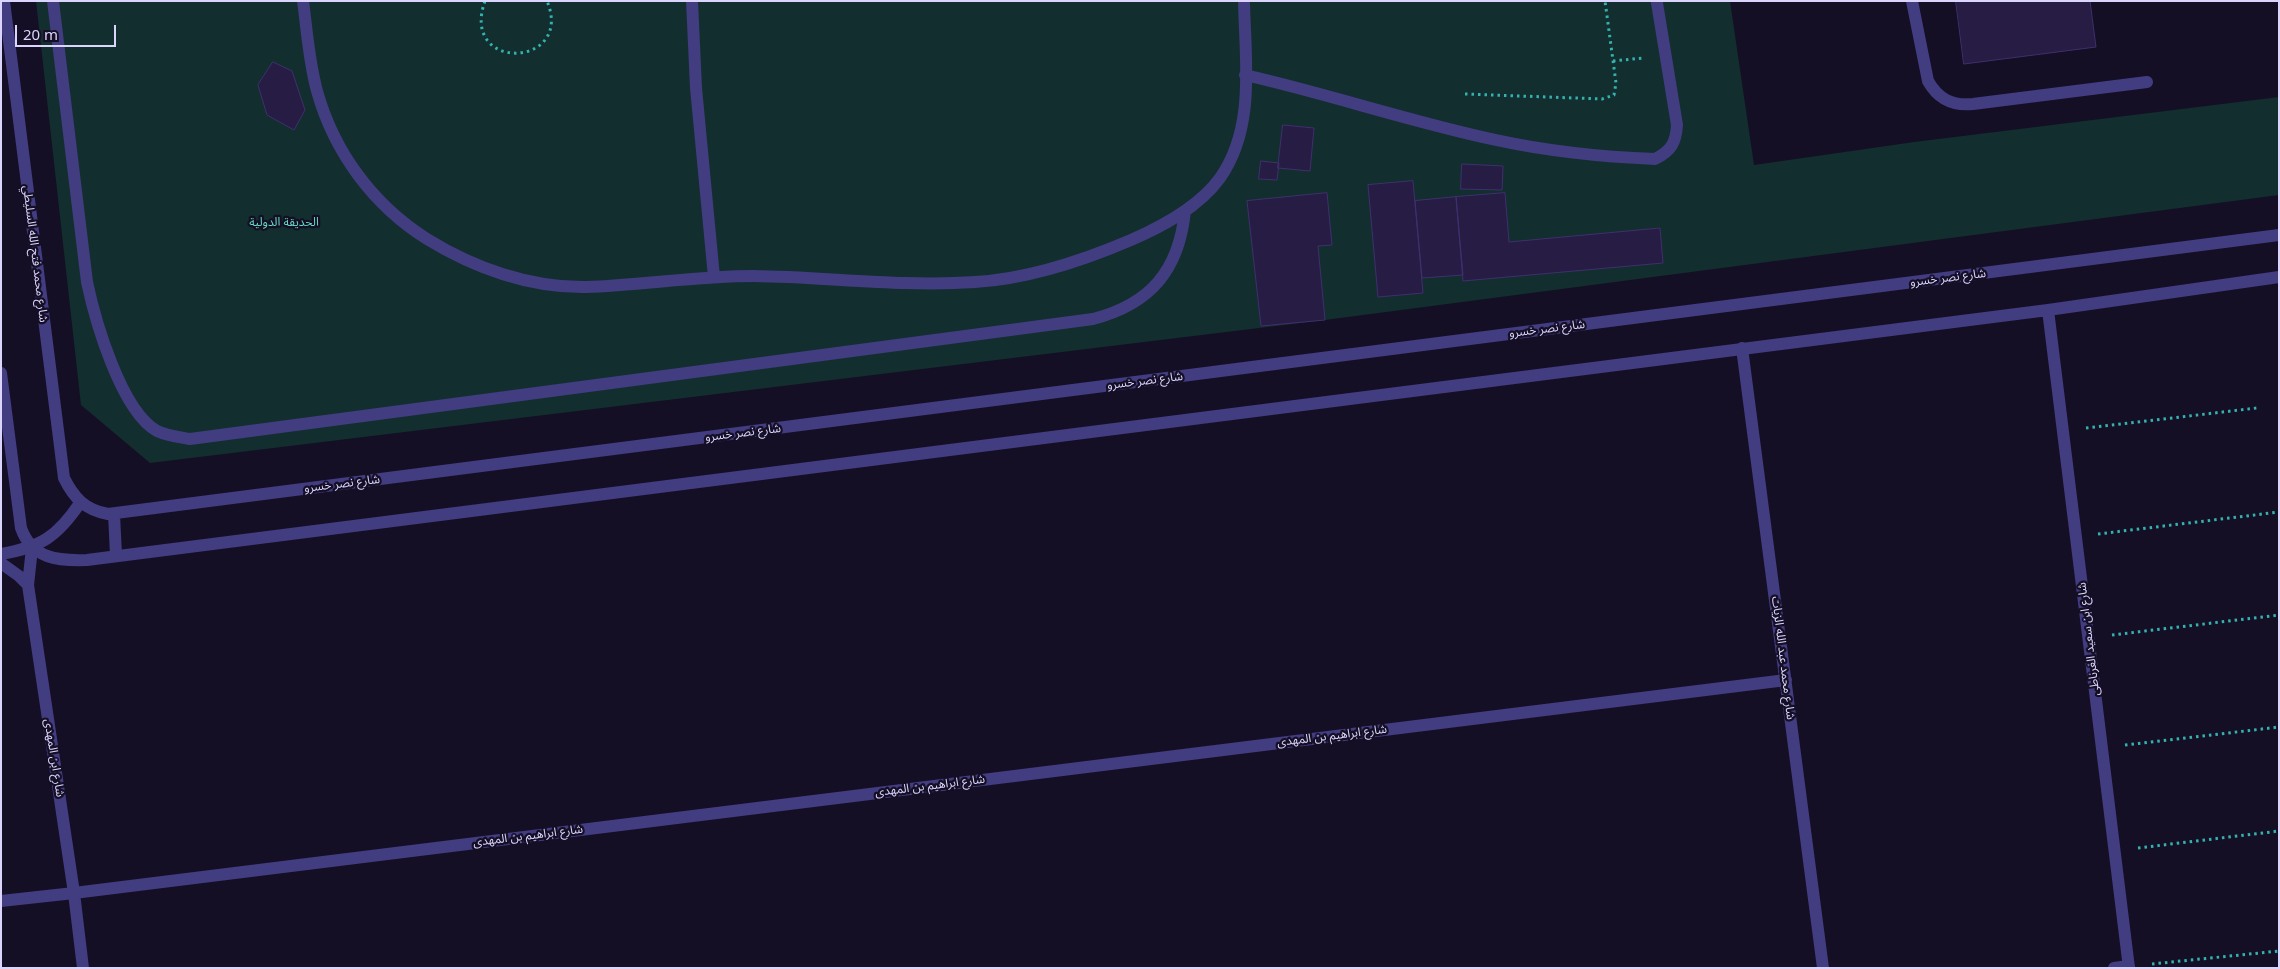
<!DOCTYPE html>
<meta charset="utf-8">
<style>
body{margin:0}
#map{position:relative;width:2280px;height:969px;overflow:hidden;background:#140f24;font-family:"Noto Sans",sans-serif}
canvas{display:block}
.frame{position:absolute;inset:0;border:2px solid #dbd4fd;pointer-events:none}
.scale{position:absolute;left:15px;top:25px;width:101px;height:22px;box-sizing:border-box;border:2px solid #dbd4fd;border-top:0;padding-left:6px;font-size:15px;line-height:18px;white-space:nowrap;color:#dbd4fd;-webkit-text-stroke:4px #140f24;paint-order:stroke}
</style>
<div id="map">
<canvas width="2280" height="969"></canvas>
<div class="frame"></div>
<div class="scale">20 m</div>
</div>
<script>
const c = document.querySelector('canvas').getContext('2d');
c.lineJoin = 'round';
function fillPath(path, color) {
  c.fillStyle = color;
  c.fill(path, 'evenodd');
}
function trace(path, color, width, dash) {
  c.strokeStyle = color;
  c.lineWidth = width;
  c.lineCap = dash ? 'butt' : 'round';
  c.setLineDash(dash || []);
  c.stroke(path);
}
function label(font, color, halo, rows, align = 'center') {
  c.font = font + ' "Noto Sans","Noto Sans Arabic",sans-serif';
  c.lineWidth = 4.5;
  c.setLineDash([]);
  c.textBaseline = 'middle';
  c.strokeStyle = halo;
  c.fillStyle = color;
  for (const [text, x, y, turn = 0] of rows) {
    c.save();
    c.translate(x, y);
    c.rotate((+turn || 0) * Math.PI / 180);
    c.textAlign = isNaN(turn) ? turn : align;
    if (halo) c.strokeText(text, 0, 0);
    c.fillText(text, 0, 0);
    c.restore();
  }
}
const green = new Path2D(`
 M36,1H1730L1754,165L1914,142L2279,97V195L1325,320L150,463L81,405Z`);
const building = new Path2D(`
 M1956,1H2090L2096,47L1964,64Z
 M273,62L292,71L305,110L294,130L267,115L258,85Z
 M1283,125L1314,128L1310,171L1278,168Z
 M1261,161L1279,163L1277,180L1259,179Z
 M1462,164L1503,166L1502,190L1461,189Z
 M1413,181L1423,293L1378,297L1368,185Z
 M1327,193L1332,245L1318,246L1325,320L1261,326L1247,201Z
 M1505,193L1509,242L1660,228L1663,263L1463,281L1456,197Z
 M1456,197L1463,275L1422,278L1415,201Z`);
const path = new Path2D(`
 M485,1C459,73 575,68 547,1
 M1613,61L1643,58
 M1465,94L1602,99L1614,95L1616,83L1605,1
 M2086,428L2257,408
 M2098,534L2279,512
 M2112,635L2279,615
 M2125,745L2279,727
 M2138,848L2279,831
 M2152,964L2279,951`);
const lane = new Path2D(`
 M53,1L87,282C95,320 121,411 157,431C168,436 179,437 190,439L1093,319C1151,304 1179,270 1185,211
 M303,1C307,31 309,62 317,91C334,152 373,205 427,239C474,268 530,288 586,287C642,285 698,276 754,276C828,277 901,287 975,282C1028,279 1082,261 1131,240C1163,226 1199,207 1220,178C1256,127 1245,60 1244,1
 M692,1L696,88L714,277
 M1912,1L1928,81C1938,99 1952,106 1973,104L2147,82
 M1245,75C1329,94 1411,122 1496,140C1547,151 1602,157 1655,159C1671,151 1676,143 1677,125L1657,3
 M1,901L74,893`);
const street = new Path2D(`
 M4,1L64,478C74,498 85,510 108,514L2279,235
 M2048,310L2129,968
 M1742,348L1823,968
 M1,373L21,528C32,559 58,561 87,560L2048,310L2279,277
 M114,514L116,555
 M32,548L28,585L74,893L83,968
 M1,554C41,547 57,537 80,503
 M1,563L19,576L28,585
 M74,893L1786,680
 M2114,968L2129,966`);
const parkNames = [
 ["الحديقة الدولية",284,223]
];
const streetNames = [
 ["شارع محمد فتح الله السليطي",35,254,83],
 ["شارع نصر خسرو",1948,278,-7],
 ["شارع نصر خسرو",1547,329,-7],
 ["شارع نصر خسرو",1145,381,-7],
 ["شارع نصر خسرو",743,433,-7],
 ["شارع نصر خسرو",342,484,-7],
 ["شارع ابن سعيد الغرناطى",2089,639,-97],
 ["شارع محمد عبد الله الزيات",1783,658,83],
 ["شارع ابراهيم بن المهدى",1332,736,-7],
 ["شارع ابن المهدى",54,758,81],
 ["شارع ابراهيم بن المهدى",930,786,-7],
 ["شارع ابراهيم بن المهدى",528,836,-7]
];
fillPath(green, '#132e2e');
fillPath(building, '#261c44');
trace(building, '#3f2f6f', 1);
trace(path, '#34b2b0', 3, [2.5, 4]);
trace(lane, '#423c81', 12);
trace(street, '#423c81', 12);
label('12px', '#63dbc2', '#140f24', parkNames);
label('12px', '#dbd4fd', '#140f24', streetNames);
</script>
